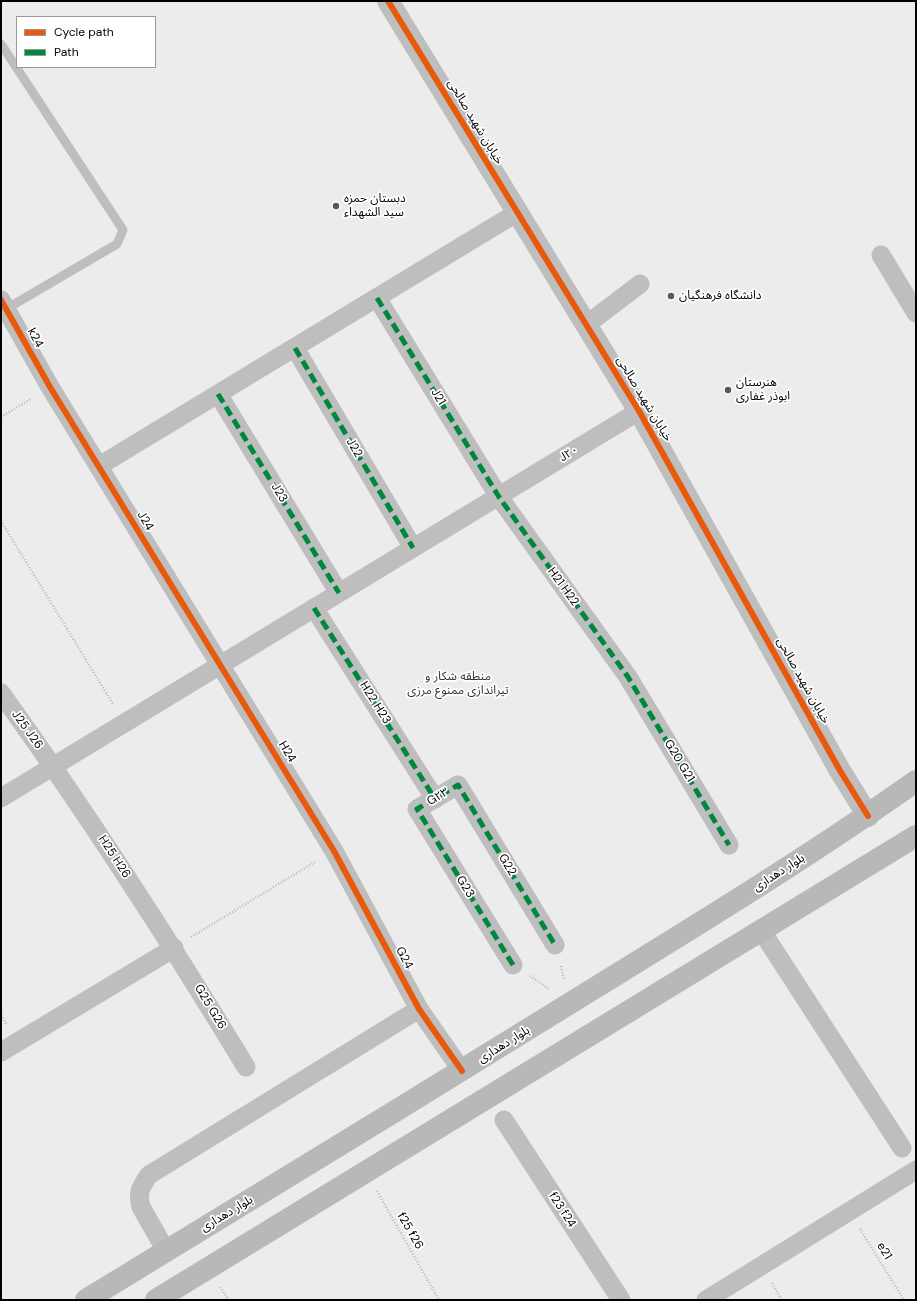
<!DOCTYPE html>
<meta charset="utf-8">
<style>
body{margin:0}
#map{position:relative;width:917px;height:1301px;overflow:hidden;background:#fff;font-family:"DM Sans",sans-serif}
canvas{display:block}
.frame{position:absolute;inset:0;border:2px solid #000;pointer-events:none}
.legend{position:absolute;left:16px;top:16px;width:140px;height:52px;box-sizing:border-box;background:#fff;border:1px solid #999;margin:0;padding:5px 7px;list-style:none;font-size:12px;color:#000}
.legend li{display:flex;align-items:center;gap:8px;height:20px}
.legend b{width:20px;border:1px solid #999}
</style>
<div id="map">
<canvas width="917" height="1301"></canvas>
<div class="frame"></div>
<ul class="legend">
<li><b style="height:5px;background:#e8590c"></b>Cycle path</li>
<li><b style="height:5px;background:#00873e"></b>Path</li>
</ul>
</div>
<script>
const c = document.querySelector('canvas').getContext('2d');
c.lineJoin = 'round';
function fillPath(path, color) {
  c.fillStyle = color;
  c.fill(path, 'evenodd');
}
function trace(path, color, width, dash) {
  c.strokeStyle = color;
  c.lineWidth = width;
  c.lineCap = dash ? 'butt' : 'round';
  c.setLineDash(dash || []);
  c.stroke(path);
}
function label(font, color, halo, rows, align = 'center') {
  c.font = font + ' "DM Sans","Noto Sans Arabic",sans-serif';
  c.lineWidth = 3.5;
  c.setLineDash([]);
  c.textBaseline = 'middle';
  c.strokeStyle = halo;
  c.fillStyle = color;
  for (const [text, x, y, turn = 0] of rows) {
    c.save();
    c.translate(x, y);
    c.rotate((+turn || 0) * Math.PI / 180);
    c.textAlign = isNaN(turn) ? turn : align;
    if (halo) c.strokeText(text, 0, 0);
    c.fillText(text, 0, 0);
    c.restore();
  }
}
const green = new Path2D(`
 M1,1H916V1300H1ZM17,17H155V67H17Z`);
const path = new Path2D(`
 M1,417L31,399
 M1,521L113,704
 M191,937L315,862
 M561,966L564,980
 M530,976L549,989
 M1,1015L7,1025
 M377,1191L439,1300
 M860,1229L904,1300
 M772,1283L782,1300
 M220,1287L229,1300`);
const service = new Path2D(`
 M1,44L123,230L117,244L6,309`);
const minor = new Path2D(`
 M881,255L916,313
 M377,298L499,497L628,677L729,845
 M1,300L50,387L334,851L419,1009L462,1071
 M586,325L640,284
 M295,348L413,548
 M218,394L339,593
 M99,466L518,212
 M314,608L435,799
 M1,693C88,814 169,940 246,1067
 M1,798L639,411
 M761,930L902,1148
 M513,965L417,809L458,785L555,945
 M1,1052L174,948
 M504,1120L621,1300
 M166,1251L141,1207C137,1192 141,1187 149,1175L419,1009
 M706,1300L916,1170`);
const tertiary = new Path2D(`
 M388,1L639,411L839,769L868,816`);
const secondary = new Path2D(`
 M86,1300C257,1195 428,1092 598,986C705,920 813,854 916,781
 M156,1300L916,836`);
const quiet = new Path2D(`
 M377,298L499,497L628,677L729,845
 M295,348L413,548
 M218,394L339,593
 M314,608L435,799
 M513,965L417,809L458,785L555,945`);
const cycleway = new Path2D(`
 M388,1L639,411L839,769L868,816
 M1,300L50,387L334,851L419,1009L462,1071`);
const markers = [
 [336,206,4,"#595959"],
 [671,296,4,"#595959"],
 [728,390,4,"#595959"]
];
const streetNames = [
 ["خیابان شهید صالحی",475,122,59],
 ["k24",35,338,61],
 ["J21",438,397,59],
 ["خیابان شهید صالحی",644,399,59],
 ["J22",354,448,59],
 ["J۲۰",569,454,-31],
 ["J23",279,493,59],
 ["J24",145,521,59],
 ["H21 H22",563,587,54],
 ["خیابان شهید صالحی",803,681,61],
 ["H22 H23",375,703,58],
 ["J25 J26",27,730,54],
 ["H24",287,752,59],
 ["G20 G21",679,761,59],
 ["G۲۳",438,797,-30],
 ["H25 H26",114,857,57],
 ["G22",507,865,59],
 ["بلوار دهداری",779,873,-33],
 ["G23",465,887,58],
 ["G24",404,958,62],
 ["G25 G26",210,1007,59],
 ["بلوار دهداری",504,1045,-32],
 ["f23 f24",562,1210,57],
 ["بلوار دهداری",227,1214,-31],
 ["f25 f26",410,1231,60],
 ["e21",884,1251,58]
];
const poiNames = [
 ["دبستان حمزه",344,199],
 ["سید الشهداء",344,213],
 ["دانشگاه فرهنگیان",679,296],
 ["هنرستان",736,383],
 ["ابوذر غفاری",736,397]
];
const parkNames = [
 ["منطقه شکار و",458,677],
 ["تیراندازی ممنوع مرزی",458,691]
];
fillPath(green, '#ececec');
trace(path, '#b9b9b9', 2.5, [1, 2]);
trace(service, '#bebebe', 9);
trace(minor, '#bebebe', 19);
trace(tertiary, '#bebebe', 22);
trace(secondary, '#b8b8b8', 22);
trace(quiet, '#00873e', 5, [10, 5]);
trace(cycleway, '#e8590c', 6);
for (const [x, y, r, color] of markers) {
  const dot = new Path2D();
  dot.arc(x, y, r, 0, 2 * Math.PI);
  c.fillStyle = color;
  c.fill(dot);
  trace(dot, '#fff', 1.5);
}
label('12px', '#000', '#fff', streetNames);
label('12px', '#000', '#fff', poiNames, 'left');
label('12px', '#333', '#fff', parkNames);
</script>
